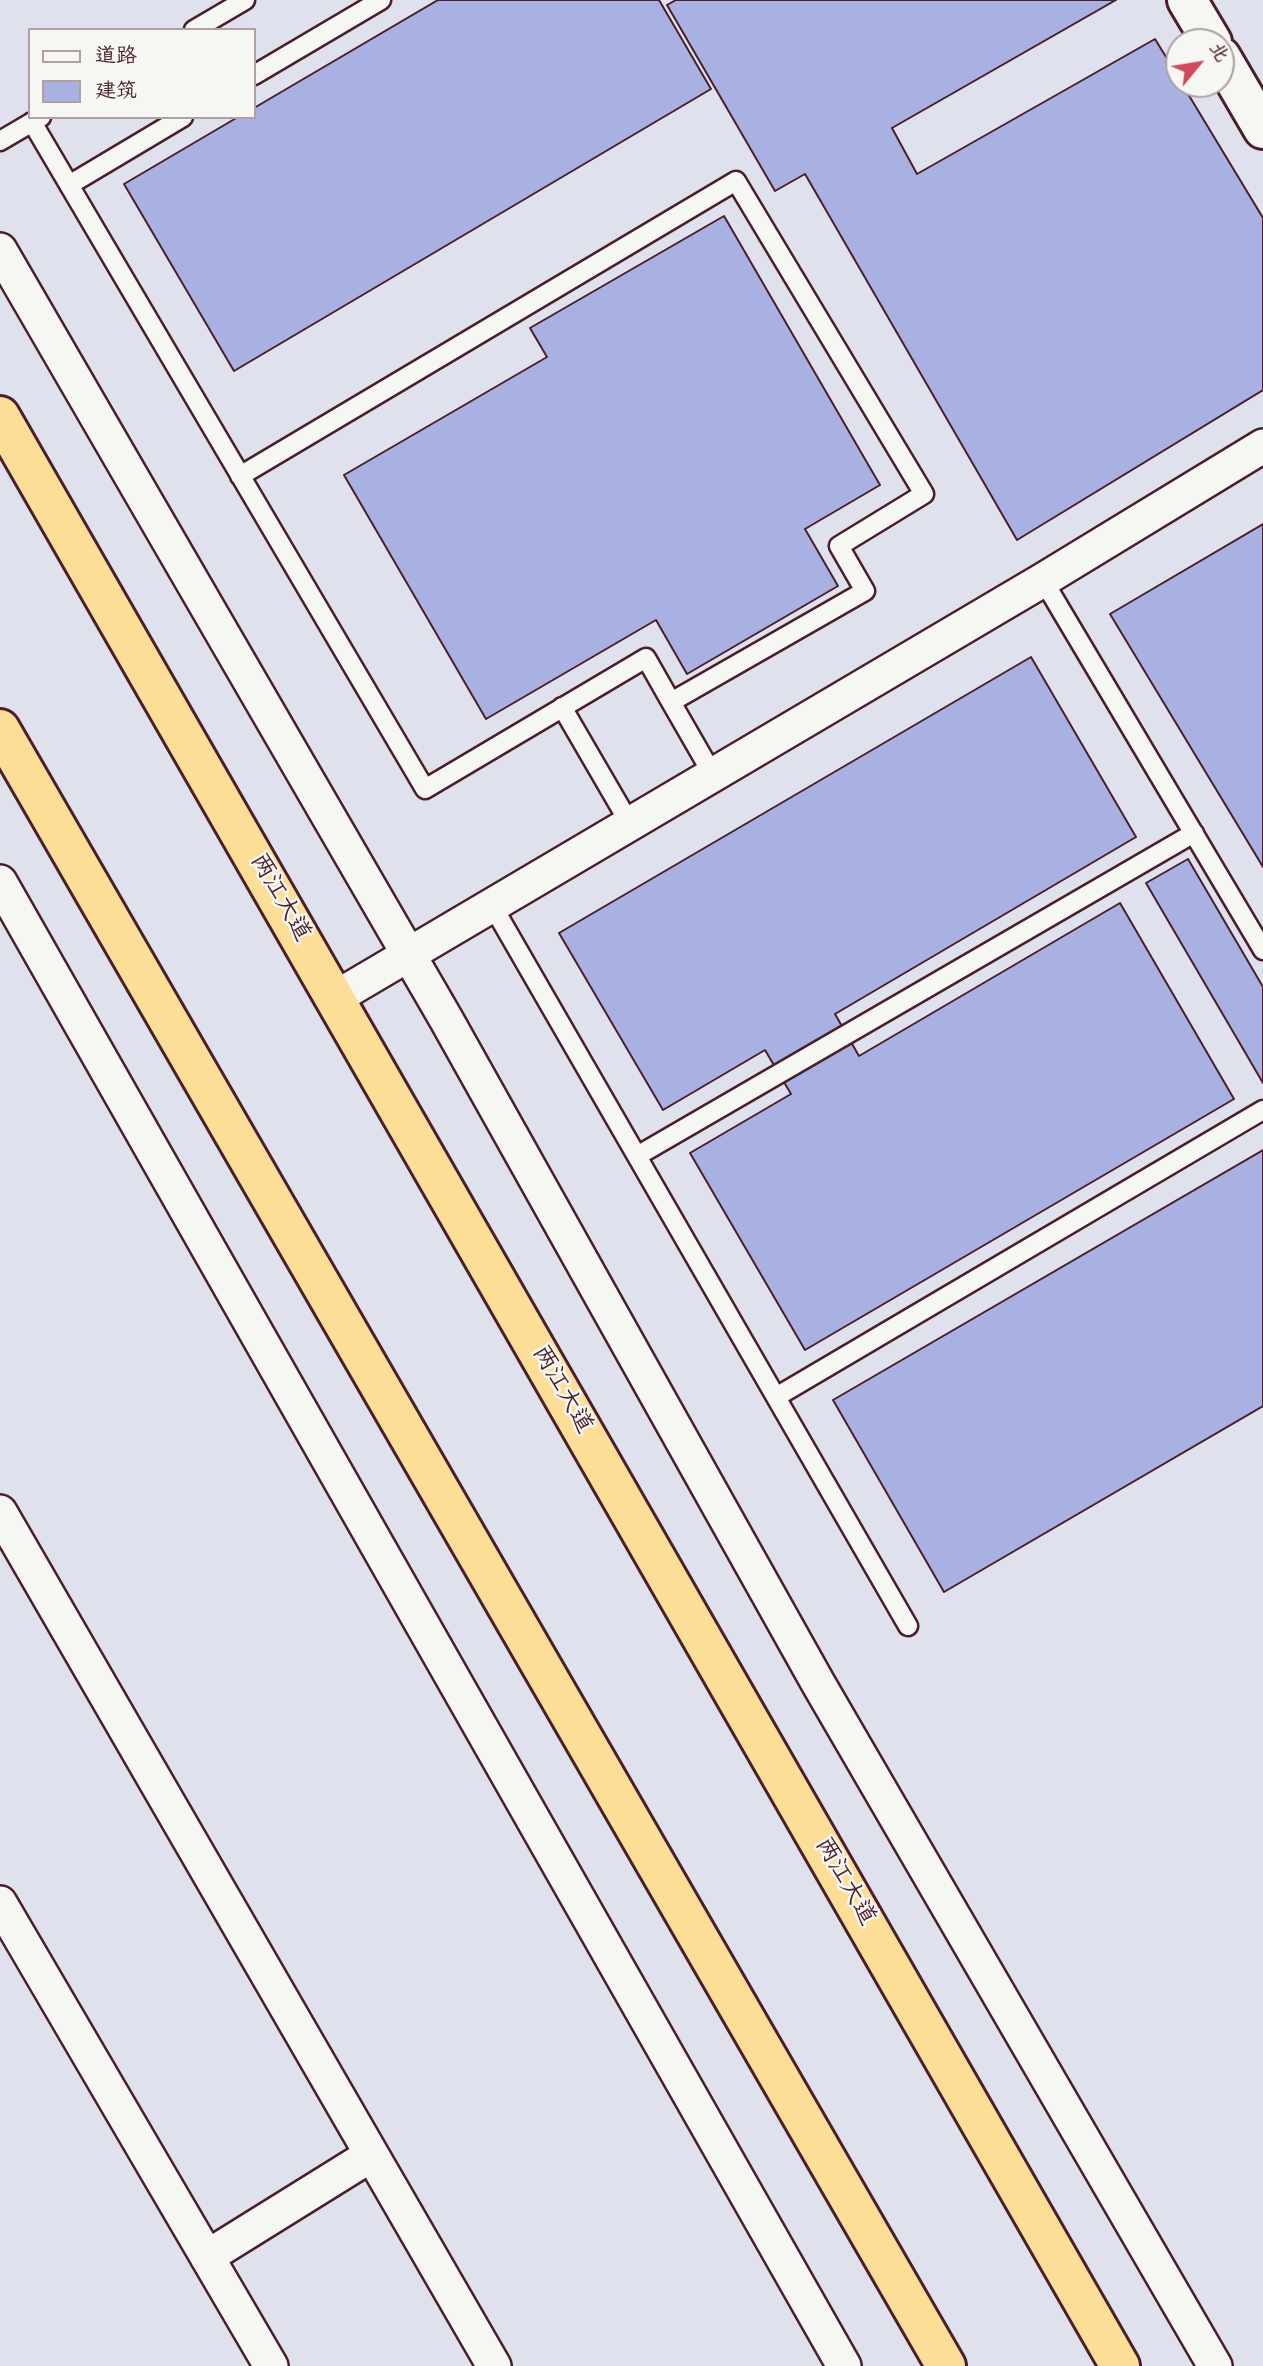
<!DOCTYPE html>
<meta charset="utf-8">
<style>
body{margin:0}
#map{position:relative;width:1263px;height:2366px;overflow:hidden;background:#dfe1ed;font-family:Dekko,"LXGW WenKai TC",sans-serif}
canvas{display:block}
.legend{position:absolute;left:28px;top:28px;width:228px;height:91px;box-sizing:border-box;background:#f6f6f2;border:2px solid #b1a0a2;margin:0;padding:9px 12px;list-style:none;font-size:21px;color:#4a1f2b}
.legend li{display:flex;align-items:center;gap:14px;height:35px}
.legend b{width:35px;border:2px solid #b1a0a2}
.north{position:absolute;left:1165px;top:28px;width:70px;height:70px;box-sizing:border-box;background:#f6f6f2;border:2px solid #b1a0a2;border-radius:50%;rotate:60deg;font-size:19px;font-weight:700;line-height:28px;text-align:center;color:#4a1f2b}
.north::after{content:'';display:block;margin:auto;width:24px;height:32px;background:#d1495b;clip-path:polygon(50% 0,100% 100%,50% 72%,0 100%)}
</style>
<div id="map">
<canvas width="1263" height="2366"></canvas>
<ul class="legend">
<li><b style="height:9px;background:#f6f6f2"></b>道路</li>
<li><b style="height:19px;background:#a8b1e2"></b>建筑</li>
</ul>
<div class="north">北</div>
</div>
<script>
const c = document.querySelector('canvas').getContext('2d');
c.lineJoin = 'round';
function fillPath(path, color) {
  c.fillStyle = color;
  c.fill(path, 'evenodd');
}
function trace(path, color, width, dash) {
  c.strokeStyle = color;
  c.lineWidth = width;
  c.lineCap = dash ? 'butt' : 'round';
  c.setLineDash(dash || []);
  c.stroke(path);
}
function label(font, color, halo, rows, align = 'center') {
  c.font = font + ' Dekko,"LXGW WenKai TC",sans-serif';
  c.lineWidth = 5;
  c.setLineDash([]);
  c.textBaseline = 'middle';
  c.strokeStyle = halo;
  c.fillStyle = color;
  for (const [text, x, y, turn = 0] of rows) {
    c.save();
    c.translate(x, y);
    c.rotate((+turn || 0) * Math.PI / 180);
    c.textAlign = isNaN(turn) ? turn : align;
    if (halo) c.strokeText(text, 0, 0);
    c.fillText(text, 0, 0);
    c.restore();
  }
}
const building = new Path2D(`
 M438,0H659L711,89L234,371L124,184L238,117H254V108Z
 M676,0H1116L892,128L917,174L1155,39L1179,78V84H1182L1263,218V390L1017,540L805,174L775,191L667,5Z
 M724,216L880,485L805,529L838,586L687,674L656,620L486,719L344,475L547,357L530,328Z
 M1263,524V867L1110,614Z
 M1031,657L1136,837L835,1014L859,1056L1120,903L1234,1099L805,1350L690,1153L791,1094L765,1050L663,1110L559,933Z
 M1188,859L1263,987V1083L1146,883Z
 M1263,1150V1406L944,1592L833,1400Z`);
const lane = new Path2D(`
 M194,30L245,0
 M254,75L381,0
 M32,122L425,789L646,658L671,702L865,591L839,546L924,494L736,181L240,476
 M0,141L41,117
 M69,185L183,117
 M1043,580L1263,950
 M671,702L713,775
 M562,707L630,824
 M492,905L908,1626
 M637,1156L1194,833
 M776,1397L1263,1110`);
const street = new Path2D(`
 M0,250L446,1019L818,1683L1215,2366
 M0,882L844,2366
 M335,998L1043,580L1263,446
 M0,1512L494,2366
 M0,1903L271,2366
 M207,2257L371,2155`);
const secondary = new Path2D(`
 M1187,0L1212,42
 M1221,57L1263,129`);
const highway = new Path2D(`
 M0,416L1120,2366
 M0,729L946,2366`);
const streetNames = [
 ["两江大道",278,899,60],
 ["两江大道",560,1391,60],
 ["两江大道",843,1883,60]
];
fillPath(building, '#a8b1e2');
trace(building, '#4a1f2b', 2);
trace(lane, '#4a1f2b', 23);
trace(street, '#4a1f2b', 38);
trace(secondary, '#4a1f2b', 44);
trace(highway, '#4a1f2b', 44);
trace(lane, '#f6f6f2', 18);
trace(street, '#f6f6f2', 33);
trace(secondary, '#f6f6f2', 38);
trace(highway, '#fcde96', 38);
label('24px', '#4a1f2b', '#f6f6f2', streetNames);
</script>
